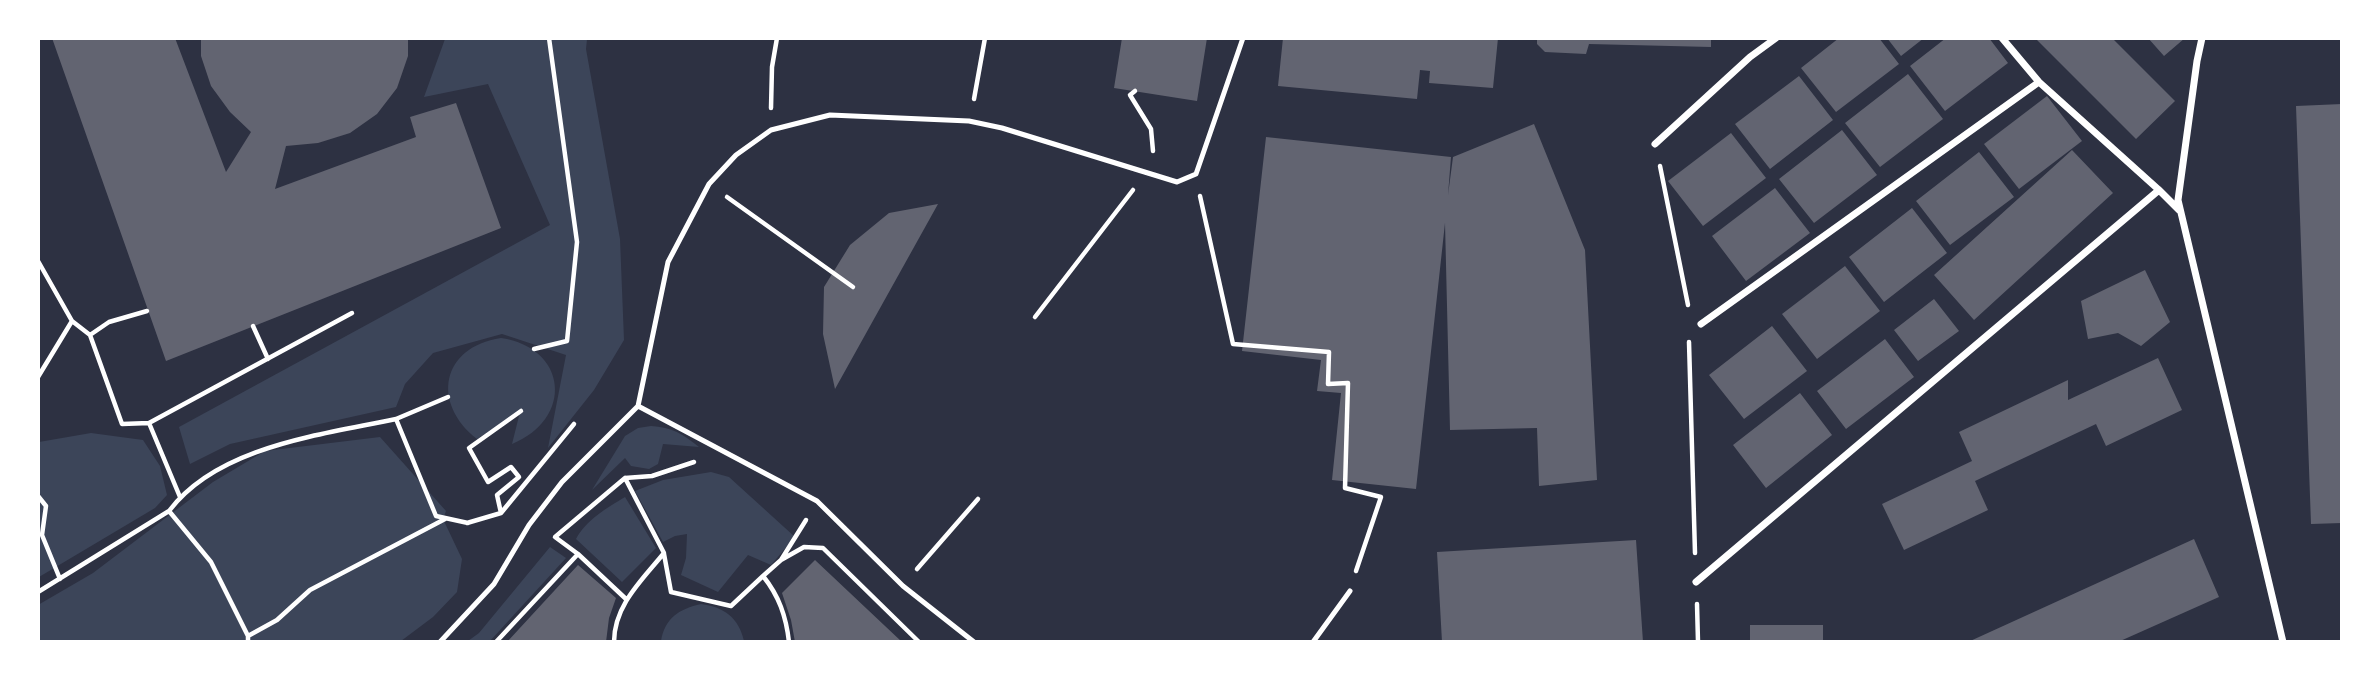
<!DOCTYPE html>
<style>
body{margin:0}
#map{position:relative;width:2380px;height:680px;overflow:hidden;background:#2d3142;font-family:Jost,sans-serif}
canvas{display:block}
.frame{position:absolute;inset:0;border:40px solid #fff;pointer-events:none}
</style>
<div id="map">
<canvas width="2380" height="680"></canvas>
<div class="frame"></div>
</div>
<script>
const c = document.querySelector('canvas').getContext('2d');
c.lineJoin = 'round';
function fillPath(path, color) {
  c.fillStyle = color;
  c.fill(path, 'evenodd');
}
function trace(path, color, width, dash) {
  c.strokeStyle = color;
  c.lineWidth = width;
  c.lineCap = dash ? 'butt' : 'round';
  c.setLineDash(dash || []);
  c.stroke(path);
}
const green = new Path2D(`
 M445,39H587L586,49L620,239L624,340L594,390L548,448L566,355L502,334L433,353L405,384L396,407L230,444L190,464L179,427L550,225L488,84L424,97Z
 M501,338C568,348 574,419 512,444L520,412L477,439C431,403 441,347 501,338Z
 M651,426C672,427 683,434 699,447L663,444L658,464L649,469L631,466L625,458L592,490L625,436L638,428Z
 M91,433L143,440L160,466L167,495L155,508L39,577V442Z
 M380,437L446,511L443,519L462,559L457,592L433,617L401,641H39L38,605L93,573L213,482L265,451Z
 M711,472L729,477L795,537L771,565L748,555L718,592L681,575L686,558L687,534L675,536L663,542L635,491L663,480Z
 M625,497L656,548L622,582L576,539C586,520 607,508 625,497Z
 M550,547L566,558L490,641H468L479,633Z
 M701,604C724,607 739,618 744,641H661C665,618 679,609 701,604Z`);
const building = new Path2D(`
 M52,38H175L226,172L251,132L230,112L211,86L201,56V38H408V56L397,88L377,114L350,133L318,143L286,146L275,189L416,137L410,117L456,103L501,228L166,361Z
 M1122,38H1207L1197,101L1114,88Z
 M1283,38H1498L1493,88L1429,83L1430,71L1420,70L1417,99L1278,86Z
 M1537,38H1711V47L1589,44L1586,54L1545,52L1537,44Z
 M1839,38H1879L1899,64L1836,112L1801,68Z
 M1887,38H1924L1901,56Z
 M1946,38H1989L2008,63L1945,111L1910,66Z
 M2035,38H2112L2175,101L2136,139Z
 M2148,38H2185L2164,56Z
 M1908,74L1943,119L1880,167L1845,123Z
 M1799,76L1833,120L1770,169L1735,124Z
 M2047,96L2082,141L2019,189L1984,144Z
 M2342,104V523L2311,524L2296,106Z
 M1534,124L1585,250L1597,480L1539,486L1537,428L1450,430L1445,223L1416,489L1332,480L1341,393L1317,391L1321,360L1242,351L1266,137L1451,157L1448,195L1453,157Z
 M1842,130L1877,175L1814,223L1779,179Z
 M1731,133L1766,178L1703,226L1668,181Z
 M2072,150L2113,193L1974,320L1934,275Z
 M1979,152L2014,197L1950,245L1916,201Z
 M1775,188L1810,233L1746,281L1712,236Z
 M938,204L835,389L823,334L824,287L850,245L889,213Z
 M1912,208L1947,253L1884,302L1849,257Z
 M1845,266L1880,311L1817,359L1782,314Z
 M2145,270L2170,322L2141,346L2118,333L2088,339L2081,301Z
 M1934,299L1959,331L1918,361L1894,330Z
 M1772,326L1807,371L1744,419L1709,375Z
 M1885,339L1914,377L1846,429L1817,391Z
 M2158,358L2182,410L2106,446L2096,424L1975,481L1988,510L1904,550L1882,504L1972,461L1959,432L2068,380V400Z
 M1800,393L1832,435L1766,488L1733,445Z
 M2194,539L2219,597L2118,642H1968Z
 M1636,540L1643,642H1442L1437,552Z
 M815,560L902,642H795L791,620L782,593Z
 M578,565L616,598L609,618L606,642H507Z
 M1750,625H1823V642H1750Z`);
const path = new Path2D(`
 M1135,91L1130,95L1151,129L1153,151
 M974,99L985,38
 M771,108L772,67L777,38
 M1660,166L1688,305
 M1200,196L1233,344L1329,352L1328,384L1348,383L1345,488L1381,497L1356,571
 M727,197L853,287
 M38,261L72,321
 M1035,317L1133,190
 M253,326L268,359
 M90,335L109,322L147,311
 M1689,342L1695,553
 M534,349L567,341L577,242L549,38
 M38,377L72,321L90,335L122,424L149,423L180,497
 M521,411L469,448L488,482L511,467L519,477L497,495L501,513L574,424
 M396,419L448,397
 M149,423L352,313
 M625,478L652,476L694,462
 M38,496L46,506L42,535L60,579
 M169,511L211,562L248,636V642
 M467,523L501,513
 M578,554L626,599
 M664,554L671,592L731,606L763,576
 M781,560L804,547L823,548L919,642
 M917,569L978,499
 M38,592L169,511C218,446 321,435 396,419L436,516L468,523
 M1697,604L1698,642
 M248,636L277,620L310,590L445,519
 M496,642L578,554L555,537L625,478L664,553C643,579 614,605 614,642
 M789,642C786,616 779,596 763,576L781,560L806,520`);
const service = new Path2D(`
 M638,406L817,501L903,586L974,642
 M440,642L494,584L529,525L562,482L638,406L668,262L709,184L736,155L771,130L830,115L969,121L1002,128L1177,182L1196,174L1243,38
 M1313,642L1350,591`);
const minor = new Path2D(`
 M2002,38L2039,82L2159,190L2179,210
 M2202,38L2197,61L2178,200L2283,642
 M1655,144L1750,57L1776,38
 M1701,324L2039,82
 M1696,582L2159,190`);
fillPath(green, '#3c4559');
fillPath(building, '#626471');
trace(path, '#fff', 4.5);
trace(service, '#fff', 5);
trace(minor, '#fff', 7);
</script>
